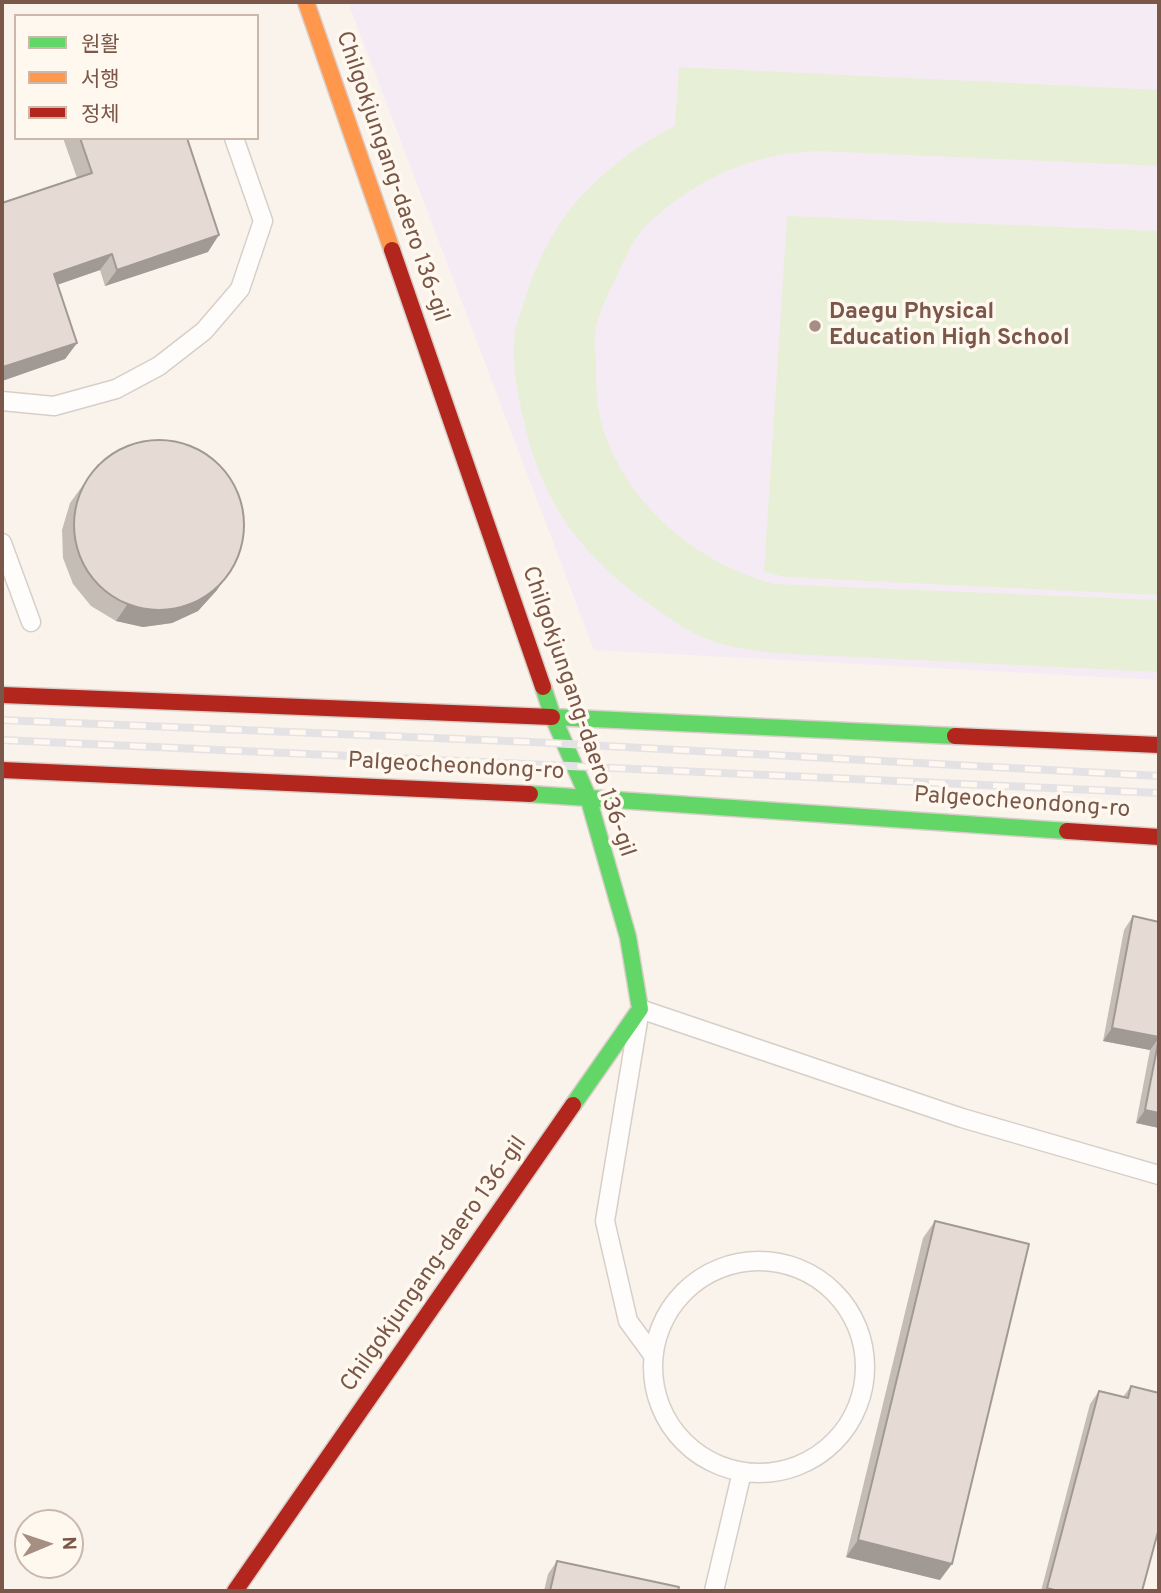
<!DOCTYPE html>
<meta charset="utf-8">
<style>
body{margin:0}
#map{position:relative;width:1161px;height:1593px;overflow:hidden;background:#f9f3ec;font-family:Overpass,"Noto Sans KR",sans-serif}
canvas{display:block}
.frame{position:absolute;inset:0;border:4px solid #7b5749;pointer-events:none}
.legend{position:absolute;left:14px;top:14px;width:245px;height:126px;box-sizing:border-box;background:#fff8ef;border:2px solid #cab8ad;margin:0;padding:9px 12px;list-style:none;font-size:21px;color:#7b5749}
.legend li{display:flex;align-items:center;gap:14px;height:35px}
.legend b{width:35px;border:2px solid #cab8ad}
.north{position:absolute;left:14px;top:1509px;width:70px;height:70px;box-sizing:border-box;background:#fff8ef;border:2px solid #cab8ad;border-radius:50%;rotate:88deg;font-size:19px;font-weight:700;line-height:28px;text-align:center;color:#7b5749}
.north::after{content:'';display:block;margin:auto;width:24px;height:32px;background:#a78e82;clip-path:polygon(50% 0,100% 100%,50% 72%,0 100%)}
</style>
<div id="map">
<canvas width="1161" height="1593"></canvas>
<div class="frame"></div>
<ul class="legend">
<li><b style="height:9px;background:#63d668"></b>원활</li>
<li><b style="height:9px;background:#ff974d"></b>서행</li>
<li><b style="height:9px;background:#b3261e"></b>정체</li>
</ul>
<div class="north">N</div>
</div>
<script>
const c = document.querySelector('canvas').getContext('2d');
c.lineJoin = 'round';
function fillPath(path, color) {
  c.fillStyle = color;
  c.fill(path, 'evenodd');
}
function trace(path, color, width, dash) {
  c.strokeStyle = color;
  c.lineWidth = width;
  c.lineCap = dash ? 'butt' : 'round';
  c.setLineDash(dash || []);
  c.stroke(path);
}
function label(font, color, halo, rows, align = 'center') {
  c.font = font + ' Overpass,sans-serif';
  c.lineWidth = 7;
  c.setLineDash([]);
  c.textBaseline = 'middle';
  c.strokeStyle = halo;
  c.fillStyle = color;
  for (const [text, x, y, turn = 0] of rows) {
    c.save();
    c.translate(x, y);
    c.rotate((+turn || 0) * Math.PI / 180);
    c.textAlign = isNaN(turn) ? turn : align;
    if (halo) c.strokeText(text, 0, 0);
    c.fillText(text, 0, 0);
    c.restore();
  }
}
const education = new Path2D(`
 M348,2H1159V680L594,650Z`);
const green = new Path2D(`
 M679,67L1159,90V166L818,151C761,153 712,172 667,207C655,217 642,228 634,241C627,253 621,267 615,280C607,295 597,317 595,334C594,345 596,356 596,366C596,388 597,414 605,435C633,510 697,562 773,584L1159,600V672L773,653C752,650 730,648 710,640C690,633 672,620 655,608C583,559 541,503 523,417C517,390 511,361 515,333C516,323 521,312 524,303C532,274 547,240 565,216C592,180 634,146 675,126Z
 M787,216L1159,231V595L786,577L764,572Z`);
const lane = new Path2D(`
 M2,401L54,406L116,389L159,366L204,331L240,289L263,221L234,138
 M2,543L31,622
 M653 1367a106 106 0 1 1 212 0a106 106 0 1 1-212 0Z
 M653,1355L628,1321L605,1221L640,1009L962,1118L1159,1175
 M714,1591L742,1472`);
const fast = new Path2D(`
 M543,687L553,717L588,797L628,937L640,1009L573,1105
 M552,717L955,736
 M530,794L1067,831`);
const slow = new Path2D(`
 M306,2L392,250`);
const jam = new Path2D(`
 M392,250L543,687
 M2,695L552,717
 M955,736L1159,745
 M2,770L530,794
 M1067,831L1159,837
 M235,1591L573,1105`);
const rail = new Path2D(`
 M2,720L532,742L1159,776
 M2,740L1159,793`);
const wall = new Path2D(`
 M63,138H187L208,252L105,286L100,270L57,285L77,343L65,359L2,381V203L77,178Z
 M98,464L217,590L198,611L172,623L143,627L116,621L91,606L73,584L63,558L62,530L70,503Z
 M1133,916L1159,922V1128L1136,1123L1150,1050L1103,1041L1124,930Z
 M935,1221L940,1580L846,1557L923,1238Z
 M1131,1386L1142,1591H1041L1090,1404L1099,1391L1123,1397Z
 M557,1561L678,1591H544L548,1574Z`);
const shadedWall = new Path2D(`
 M219,235L208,252L105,286L117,270Z
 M112,254L100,270L42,290L54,274Z
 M77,343L65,359L2,381V369L3,367Z
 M229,573L217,590L198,611L172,623L143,627L116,621L127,605Z
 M1112,1028L1159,1038L1150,1050L1103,1041Z
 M1145,1110L1159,1113V1128L1136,1123Z
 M858,1540L952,1564L940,1580L846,1557Z`);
const building = new Path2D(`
 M80,138H187L219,235L117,270L112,254L54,274L77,343L3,367L2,363V203L92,173Z
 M74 525a85 85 0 1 1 170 0a85 85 0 1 1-170 0Z
 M1133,916L1159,922V1037L1112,1028Z
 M1159,1038V1113L1145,1110Z
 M935,1221L1029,1244L952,1564L858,1540Z
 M1131,1386L1159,1393V1528L1142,1591H1058L1047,1588L1099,1391L1128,1398Z
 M557,1561L679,1587L678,1591H550Z`);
const markers = [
 [815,326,7,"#a78e82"]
];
const streetNames = [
 ["Chilgokjungang-daero 136-gil",391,177,71],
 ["Chilgokjungang-daero 136-gil",577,712,71],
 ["Palgeocheondong-ro",456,768,3],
 ["Palgeocheondong-ro",1022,804,4],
 ["Chilgokjungang-daero 136-gil",435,1265,-55]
];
const poiNames = [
 ["Daegu Physical",829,313],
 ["Education High School",829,339]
];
fillPath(education, '#f5ebf4');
fillPath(green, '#e7f0d6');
trace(lane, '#d8cec8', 21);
trace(fast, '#d9cfc8', 19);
trace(slow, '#d9cfc8', 19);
trace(jam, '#d9cfc8', 19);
trace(lane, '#fefdfc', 18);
trace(fast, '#63d668', 16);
trace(slow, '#ff974d', 16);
trace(jam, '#b3261e', 16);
trace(rail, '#e5e2e6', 8);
trace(rail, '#fff8ef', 5, [16]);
fillPath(wall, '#c6bcb6');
fillPath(shadedWall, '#a19994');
fillPath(building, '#e6dbd4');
trace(building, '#a19994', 2);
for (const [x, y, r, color] of markers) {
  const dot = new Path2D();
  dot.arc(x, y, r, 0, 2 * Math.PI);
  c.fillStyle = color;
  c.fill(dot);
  trace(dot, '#fff8ef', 2.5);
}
label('23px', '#7b5749', '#fff8ef', streetNames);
label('bold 23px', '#7b5749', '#fff8ef', poiNames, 'left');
</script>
